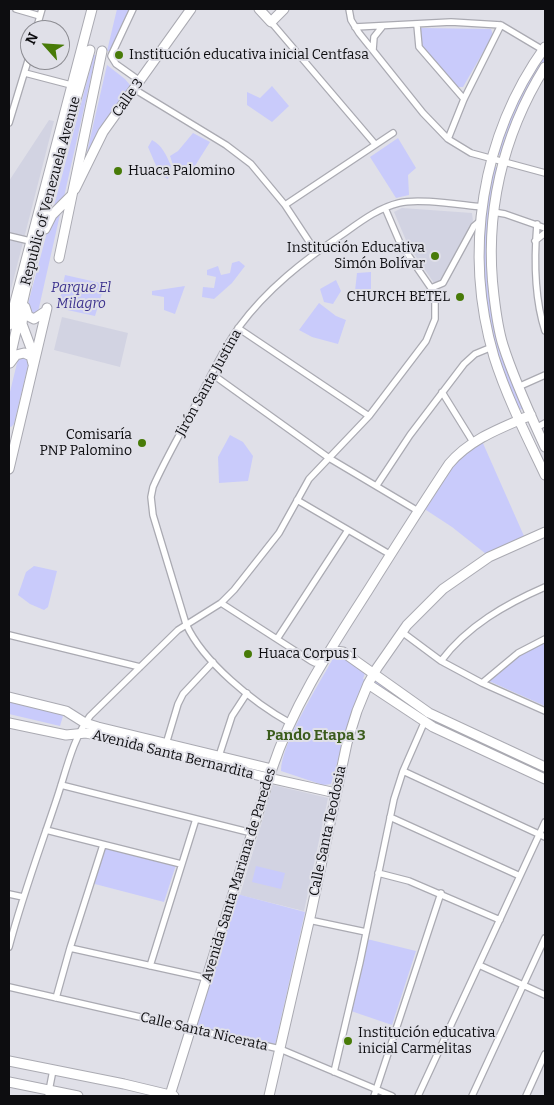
<!DOCTYPE html>
<meta charset="utf-8">
<style>
body{margin:0}
#map{position:relative;width:554px;height:1105px;overflow:hidden;background:#e0e0e8;font-family:Bitter,serif}
canvas{display:block}
.frame{position:absolute;inset:0;border:10px solid #0d0d10;pointer-events:none}
.north{position:absolute;left:20px;top:20px;width:50px;height:50px;box-sizing:border-box;background:#e0e0e8;border:1px solid #8c8c92;border-radius:50%;rotate:296deg;font-size:14px;font-weight:700;line-height:20px;text-align:center;color:#0d0d10}
.north::after{content:'';display:block;margin:auto;width:18px;height:22px;background:#487b08;clip-path:polygon(50% 0,100% 100%,50% 72%,0 100%)}
</style>
<div id="map">
<canvas width="554" height="1105"></canvas>
<div class="frame"></div>
<div class="north">N</div>
</div>
<script>
const c = document.querySelector('canvas').getContext('2d');
c.lineJoin = 'round';
function fillPath(path, color) {
  c.fillStyle = color;
  c.fill(path, 'evenodd');
}
function trace(path, color, width, dash) {
  c.strokeStyle = color;
  c.lineWidth = width;
  c.lineCap = dash ? 'butt' : 'round';
  c.setLineDash(dash || []);
  c.stroke(path);
}
function label(font, color, halo, rows, align = 'center') {
  c.font = font + ' Bitter,serif';
  c.lineWidth = 4;
  c.setLineDash([]);
  c.textBaseline = 'middle';
  c.strokeStyle = halo;
  c.fillStyle = color;
  for (const [text, x, y, turn = 0] of rows) {
    c.save();
    c.translate(x, y);
    c.rotate((+turn || 0) * Math.PI / 180);
    c.textAlign = isNaN(turn) ? turn : align;
    if (halo) c.strokeText(text, 0, 0);
    c.fillText(text, 0, 0);
    c.restore();
  }
}
const built = new Path2D(`
 M49,120L54,121L9,297V181Z
 M402,208L472,213L473,221L440,281L434,283L408,245L394,212Z
 M62,317L128,333L120,367L54,350Z
 M273,785L328,798L304,911L240,895Z`);
const green = new Path2D(`
 M117,9H129L110,51H107Z
 M420,28L491,29L493,35L463,87H457L421,44Z
 M545,52V62L521,106L502,155L497,154L512,110Z
 M94,55H96L38,312L35,314L30,312L28,304Z
 M107,65L125,79L130,85L87,152Z
 M272,86L289,106L272,122L247,105V92L260,98Z
 M193,133L210,142L193,169L173,165L170,156L178,151Z
 M398,138L416,168L408,175L409,195L396,198L370,157Z
 M152,140C162,145 167,156 171,166L168,179L160,175L148,147Z
 M493,166L499,168L491,294L524,408L517,411L498,360L483,287V220Z
 M239,261L245,266L232,283L214,299L202,297L203,287L214,288L216,277L207,275V270L218,266L221,275L230,273L232,263Z
 M371,272V293L369,294L355,291L357,273Z
 M65,275L105,284L95,316L58,308Z
 M336,280L341,291L333,304L324,302L320,289Z
 M185,286L175,314L164,310V297L152,295V291Z
 M319,303L336,316L346,320L338,344L312,337L299,330Z
 M25,356L29,361L14,424L11,427L9,426V396L18,359Z
 M230,435L243,442L253,456L248,481L219,483L218,457Z
 M482,441L524,536L486,554L452,527L426,510V508L455,464L463,455Z
 M34,566L57,571L48,607L44,610L30,604L18,595L26,572Z
 M545,640V706L489,681C506,665 523,649 545,640Z
 M342,655L365,673L363,679H366L352,711L331,784L323,785L281,771C281,744 318,686 332,660Z
 M375,681L434,718L545,770V775L428,721L374,686Z
 M9,702L60,714L63,716L60,726L9,714Z
 M104,848L176,865L164,902L91,883Z
 M256,866L285,873L281,889L252,882Z
 M237,894L305,912L275,1045L195,1026Z
 M367,939L416,951L392,1025L351,1011Z`);
const street = new Path2D(`
 M16,9L40,16
 M133,9L111,56L116,64L140,81
 M349,9L351,20L359,33L423,113L448,139L471,153L545,173
 M271,22L375,144
 M417,25L419,47L464,99
 M355,27L451,22L501,25L543,50
 M36,30L42,9
 M373,50L374,37L382,27
 M25,73L71,85
 M134,89L226,145L251,164L285,205L316,252
 M9,123L30,54
 M448,139L464,99L501,25
 M285,205L393,133
 M493,212L505,214L545,228
 M537,224C534,260 534,297 545,331
 M9,236L30,241
 M535,241L545,233
 M431,288L443,283L474,226L480,221
 M238,328L369,416
 M212,374L329,458L418,511
 M518,387L545,375
 M442,392L473,442
 M536,428L545,423
 M377,485L410,435L464,364L475,354L492,347
 M297,500L391,555
 M221,603L311,661L315,663H322
 M402,632L441,661L482,683L545,711
 M9,635L140,667
 M277,639L348,530
 M441,661C467,626 506,604 545,587
 M482,683L518,653L545,639
 M290,723C254,703 203,662 186,624L153,515L151,497L153,487C164,462 178,438 191,413C207,385 220,353 239,327C267,289 304,260 343,234C360,222 378,208 399,203C419,198 460,205 482,207
 M166,744L178,704L183,694L213,662
 M219,756L232,716L247,693
 M403,771L545,837
 M61,785L252,833
 M390,817L520,876
 M46,830L181,864
 M378,873L409,881L500,920
 M9,894L23,897
 M309,920L366,932
 M9,947C22,897 40,849 56,801C66,772 72,740 90,716L178,630L221,603L234,590L279,533L309,479L369,416L426,341L435,319V301L431,288L400,243L385,208
 M70,948L206,978
 M479,965L545,995
 M150,966L196,819
 M9,987L280,1049L392,1096
 M56,998L70,948L103,845
 M334,1072L360,962L394,799L403,771L424,723
 M48,1096L53,1070
 M374,1096L441,893
 M418,1096L545,822
 M472,1096L545,938
 M526,1096L545,1054`);
const secondary = new Path2D(`
 M259,9L271,22L284,9
 M545,47C481,136 463,252 494,357C507,398 527,437 545,475
 M545,67C502,136 484,215 494,296C496,313 498,329 503,345C514,380 530,414 545,447
 M75,189L103,132L191,9
 M328,654L335,651L343,652L429,713L545,767
 M368,684L433,727L545,779
 M9,697L66,711L85,723L98,727L272,769
 M9,723L66,735L86,733L95,735L269,778L336,793
 M170,1095L272,769C293,705 331,648 367,592C394,549 421,506 449,464C470,439 501,428 531,415
 M269,1096L311,913L347,743L357,711L368,684L377,668L407,625L443,589L489,557L545,532`);
const primary = new Path2D(`
 M45,229L52,215L72,195
 M59,258L102,51
 M25,307L28,316L34,319L46,311
 M23,314L22,324L35,359
 M9,325L92,9
 M9,362L39,230L90,50
 M10,363L16,355L24,353L31,356L33,364
 M9,469L47,308
 M9,1061L124,1084L174,1096
 M9,1082L78,1096`);
const markers = [
 [119,55,5,"#487b08"],
 [118,171,5,"#487b08"],
 [435,256,5,"#487b08"],
 [460,297,5,"#487b08"],
 [142,443,5,"#487b08"],
 [248,654,5,"#487b08"],
 [348,1041,5,"#487b08"]
];
const poiNames = [
 ["Institución educativa inicial Centfasa",129,55],
 ["Huaca Palomino",128,171],
 ["Institución Educativa",425,248,"right"],
 ["Simón Bolívar",425,264,"right"],
 ["CHURCH BETEL",450,297,"right"],
 ["Comisaría",132,435,"right"],
 ["PNP Palomino",132,451,"right"],
 ["Huaca Corpus I",258,654],
 ["Institución educativa",358,1033],
 ["inicial Carmelitas",358,1049]
];
const streetNames = [
 ["Calle 3",128,98,-55],
 ["Republic of Venezuela Avenue",51,191,-75],
 ["Jirón Santa Justina",209,383,-61],
 ["Avenida Santa Bernardita",173,755,14],
 ["Calle Santa Teodosia",328,831,-78],
 ["Avenida Santa Mariana de Paredes",239,875,-73],
 ["Calle Santa Nicerata",204,1032,13]
];
const parkNames = [
 ["Parque El",81,288],
 ["Milagro",81,304]
];
const neighbourhoodNames = [
 ["Pando Etapa 3",316,736]
];
fillPath(built, '#d2d3e2');
fillPath(green, '#c9cbfb');
trace(street, '#aaaab2', 8);
trace(secondary, '#aaaab2', 11);
trace(primary, '#aaaab2', 11);
trace(street, '#fff', 5.5);
trace(secondary, '#fff', 9);
trace(primary, '#fff', 9);
for (const [x, y, r, color] of markers) {
  const dot = new Path2D();
  dot.arc(x, y, r, 0, 2 * Math.PI);
  c.fillStyle = color;
  c.fill(dot);
  trace(dot, '#e0e0e8', 2);
}
label('14px', '#0d0d10', '#e0e0e8', poiNames, 'left');
label('14px', '#0d0d10', '#e0e0e8', streetNames);
label('italic 14px', '#3e348f', '#e0e0e8', parkNames);
label('bold 15px', '#3b5c1c', '#e0e0e8', neighbourhoodNames);
</script>
